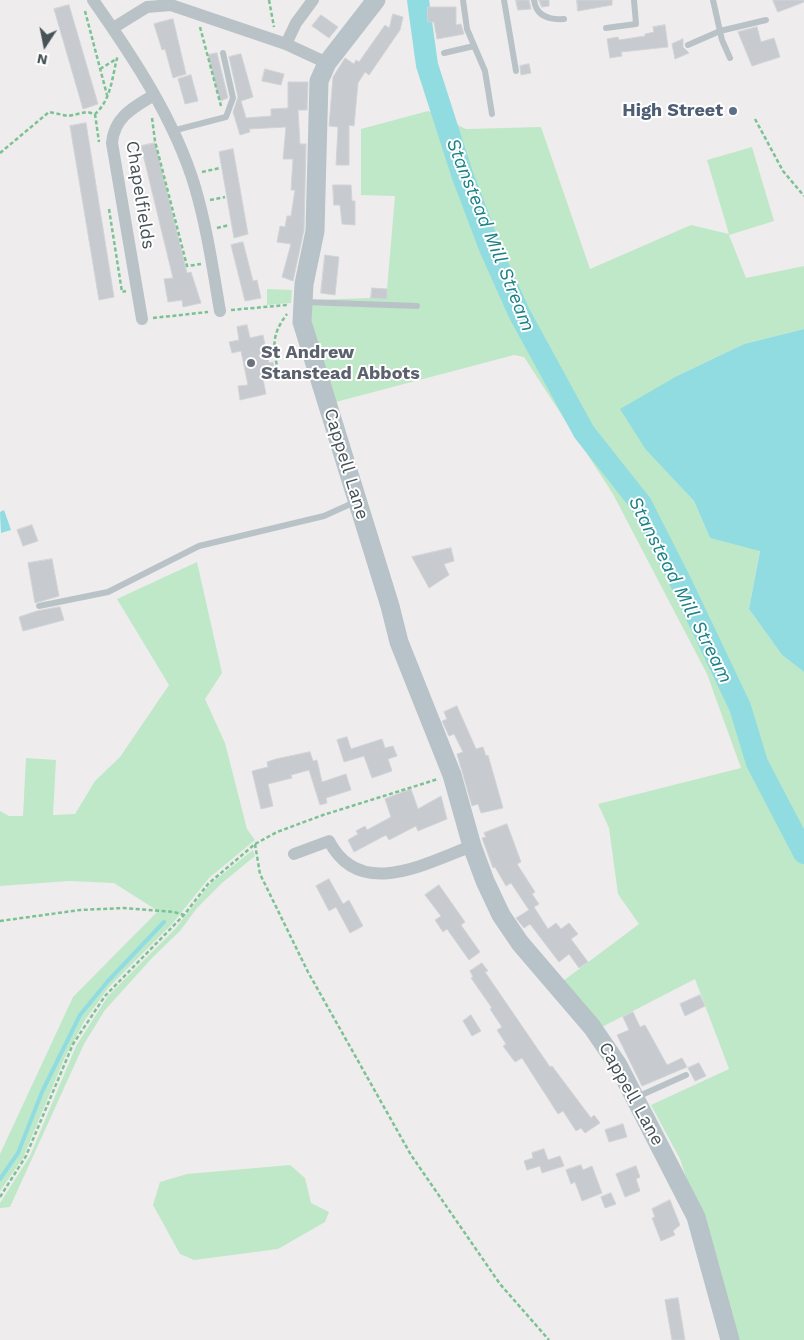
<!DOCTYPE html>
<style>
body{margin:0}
#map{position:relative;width:804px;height:1340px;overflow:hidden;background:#efeced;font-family:"Work Sans",sans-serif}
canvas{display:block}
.north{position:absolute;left:20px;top:20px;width:50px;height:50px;-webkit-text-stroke:4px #fff;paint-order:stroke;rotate:191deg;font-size:14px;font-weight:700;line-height:20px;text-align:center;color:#475257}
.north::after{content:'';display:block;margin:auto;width:18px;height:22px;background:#475257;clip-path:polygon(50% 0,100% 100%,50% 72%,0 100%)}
</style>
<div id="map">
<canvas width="804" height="1340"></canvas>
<div class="north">N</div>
</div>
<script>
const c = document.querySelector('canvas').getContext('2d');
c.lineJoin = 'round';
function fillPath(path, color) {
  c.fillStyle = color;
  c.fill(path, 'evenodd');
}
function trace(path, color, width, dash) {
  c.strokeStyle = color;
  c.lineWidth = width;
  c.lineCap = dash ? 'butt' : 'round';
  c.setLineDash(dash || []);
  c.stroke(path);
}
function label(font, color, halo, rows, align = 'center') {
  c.font = font + ' "Work Sans",sans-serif';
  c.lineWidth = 4;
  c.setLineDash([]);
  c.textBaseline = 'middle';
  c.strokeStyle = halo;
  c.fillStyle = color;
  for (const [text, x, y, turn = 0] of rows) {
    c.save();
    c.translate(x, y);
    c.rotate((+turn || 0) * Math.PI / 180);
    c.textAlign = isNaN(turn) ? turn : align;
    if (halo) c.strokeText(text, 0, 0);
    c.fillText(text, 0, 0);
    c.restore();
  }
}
const green = new Path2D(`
 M428,111L466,129L541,127L590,269L691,225L729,234L707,160L752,147L774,221L729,235L746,278L804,266V329L744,344L677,376L646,450L694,501L710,538L760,550L749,609L782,655L804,672V1340H739L680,1159L651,1105L729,1069L695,979L602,1027L563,981L639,924L618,894L609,828L598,804L741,768L707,674L613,494L524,357L514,355L332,403L311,326L312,300L371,298L372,288L387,289L395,196L361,195V129Z
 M267,289L292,290L291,303L267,305Z
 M197,562L222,673L205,699L225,743L247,829L255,840L209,878L172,924L109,987L85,1020L65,1057L23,1158L0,1191V1154L73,997L158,911L114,883L69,881L0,886V811L9,816H23L26,758L56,760L53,815L75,814L95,781L120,757L169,685L117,599Z
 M253,850L255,856L222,883L197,908L180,931L153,957L105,1010L84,1044L10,1207L0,1208V1203L30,1156L76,1046L108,996L175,929L210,884Z
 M290,1165L305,1178L311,1203L329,1212L325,1222L278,1249L194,1260L180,1254L153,1205L160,1182L187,1174Z`);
const water = new Path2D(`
 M804,329V672L782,655L749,609L760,551L710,538L694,501L646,450L620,409L677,376L744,344Z
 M4,510L11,530L1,533L0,512Z`);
const stream = new Path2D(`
 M0,1179L18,1153L42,1092L80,1015L108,981L164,922`);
const river = new Path2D(`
 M418,0L427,65L462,174L490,248L519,313L584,432L641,504L681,583L740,707L757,763L804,853`);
const building = new Path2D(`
 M516,0H529L531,9L518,10Z
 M539,0H549V6L542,7Z
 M577,0H612V5L578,11Z
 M773,0H804V2L778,12Z
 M69,5L98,104L83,109L54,9Z
 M428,7H456V25L461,24L464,34L437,39L434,22H428Z
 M393,14L403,17L400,30L369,75L365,72L358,83L354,126L349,125V165H336L338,127L329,126L333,77L345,58L354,64L356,60L359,62L385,25L389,28Z
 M321,15L338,27L329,38L312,26Z
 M173,19L186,74L173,78L165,49L162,50L154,24Z
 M665,25L668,47L621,52L622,56L610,58L607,39L618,37L619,40L645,36V34L654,32L653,27Z
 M757,27L761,42L774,38L780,57L752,66L738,32Z
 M683,39V47L689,53L675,59L672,44Z
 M217,53L228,98L220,101L208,55Z
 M241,54L253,97L241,101L246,118L271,116V109L288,108V82H308L307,110H298L300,144H306L304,230L293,281L282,277L291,244L277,242L280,226L285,227L287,216H291L295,190H291L293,159H283L286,127L249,129L250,132L240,135L233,112L238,97L229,57Z
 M529,64L531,73L521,75L520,66Z
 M265,69L284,74L281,85L262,81Z
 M191,75L198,101L185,104L178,79Z
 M86,123L114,297L99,300L70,126Z
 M155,143L187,273L191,272L201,303L183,307L182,300L168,302L164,279L173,278L141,146Z
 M233,149L248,234L234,238L219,152Z
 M333,185H351L352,201H355V225L342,224L340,205H334Z
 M243,242L253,281L257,280L261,298L245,301L231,245Z
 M325,255L339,257L335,295L321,293Z
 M372,288L387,289V299L371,298Z
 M247,325L250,338L263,335L269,363L273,362L276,376L263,379L266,394L240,400L238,386L248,385L241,351L232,353L229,342L239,340L237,327Z
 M32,525L38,541L23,546L17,530Z
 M451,548L454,561L444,564L449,575L429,588L412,557Z
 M52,559L59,596L35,603L28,563Z
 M60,607L64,620L23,631L19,617L37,611Z
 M457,706L476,749L483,747L486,756L488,755L503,808L481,813L478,804L472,806L457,754L463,752L454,734L449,736L442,721L447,719L444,712Z
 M347,737L351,749L382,739L385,748L393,746L397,756L388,759L392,771L372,778L364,756L344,762L337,740Z
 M310,752L313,761L317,760L322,782L346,774L351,790L326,798L327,803L320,805L309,770L291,775L292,778L268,784L273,806L261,809L252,771L268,767L267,762L276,759Z
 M411,789L418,809L441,796L447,819L418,831L416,826L389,840L386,835L354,852L348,840L358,834L356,831L365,826L367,830L391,817L385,799Z
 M507,824L521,862L517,864L535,892L532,894L539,904L534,907L548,929L556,923L561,929L569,923L578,934L571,939L588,962L579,968L569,954L559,962L530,924L524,928L516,918L529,910L511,883L506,886L495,867L493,868L482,838L486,837L484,833Z
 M329,879L343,904L349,900L363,926L350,933L336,907L329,911L316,886Z
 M439,885L465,922L461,925L480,952L469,960L447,929L443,932L435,920L441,916L425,895Z
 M482,963L488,971L485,972L550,1067L552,1066L591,1118L594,1115L600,1123L585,1133L581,1128L576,1131L563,1111L558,1114L522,1058L515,1062L503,1046L506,1044L497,1030L502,1027L490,1009L492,1008L471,978L473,977L470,971Z
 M700,995L705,1006L685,1016L680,1004Z
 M633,1012L640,1027L645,1025L667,1065L682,1058L687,1067L642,1086L617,1035L629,1030L623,1017Z
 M471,1015L481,1031L472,1036L463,1021Z
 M699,1063L706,1076L695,1081L688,1068Z
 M623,1124L627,1137L609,1142L605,1130Z
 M544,1149L548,1160L560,1156L564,1166L542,1173L540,1166L527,1170L524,1161L533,1158L532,1153Z
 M581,1165L583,1170L592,1166L602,1193L582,1201L575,1182L571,1184L566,1170Z
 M636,1166L640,1177L636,1179L640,1191L625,1197L616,1174Z
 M611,1193L616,1204L605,1208L601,1197Z
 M670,1200L680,1225L673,1231L675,1235L661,1241L652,1218L655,1217L652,1209Z
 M678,1298L685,1340H672L665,1300Z`);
const path = new Path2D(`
 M269,0L274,27
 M85,11L107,95
 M200,27L221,106
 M100,69L118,58
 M95,114L99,142
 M152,118L155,141L187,266L201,264
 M755,119L783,171L804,196
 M0,153L49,112L68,116L87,112L95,114C111,100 112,78 117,58
 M202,172L220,168
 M210,200L225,197
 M109,209L122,292L126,291
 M217,228L229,225
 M231,310L287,305
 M153,318L208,312
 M278,371C273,347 271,335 287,314
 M255,844L260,874L308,972L411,1155L500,1284L549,1340
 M0,921L80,910L124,908L174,912L184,915
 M0,1197L26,1156L73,1044L105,996L184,915L208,884L255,844L277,832L323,815L438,779`);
const lane = new Path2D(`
 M463,0L467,29L485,71L492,114
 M504,0L516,71
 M534,0C536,16 549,20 564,19
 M713,0L722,40L730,58
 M606,28L636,24L634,0
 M688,45L720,31L766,20
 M444,53L474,46
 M172,131L226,117L233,98L223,53
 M304,302L417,306
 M39,606L108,592L199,546L324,516L355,502
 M637,1097L686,1075`);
const street = new Path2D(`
 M93,0C133,57 175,120 195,187C207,228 213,270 220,311
 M113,28L147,7L171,5L286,44L327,63
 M286,44L296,23L313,0
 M142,319L112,143C114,117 134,107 154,95
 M294,854L329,841C360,901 426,863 472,846`);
const secondary = new Path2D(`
 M376,0L327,63L319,81L315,231L304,284L302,322L390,606L399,642L452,775L472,846L485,881L501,915L520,943L592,1027L618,1065L696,1217L730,1340`);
const markers = [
 [733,111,5,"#5c6f8a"],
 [251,363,5,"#6b7280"]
];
const serviceNames = [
 ["High Street",723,111]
];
const streetNames = [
 ["Chapelfields",140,195,81],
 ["Cappell Lane",346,464,73],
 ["Cappell Lane",631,1094,61]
];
const worshipNames = [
 ["St Andrew",261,353],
 ["Stanstead Abbots",261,374]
];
const waterNames = [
 ["Stanstead Mill Stream",490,235,68],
 ["Stanstead Mill Stream",680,590,63]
];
fillPath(green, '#bfe8c8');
fillPath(water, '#91dce0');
trace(stream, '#91dce0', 4);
trace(river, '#91dce0', 22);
fillPath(building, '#c7cace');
trace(building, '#d1d4d7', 1);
trace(path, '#7bc293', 2.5, [4, 2.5]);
trace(lane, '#b9c3c7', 6);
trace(street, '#b9c3c7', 12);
trace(secondary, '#b7c3c9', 19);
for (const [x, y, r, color] of markers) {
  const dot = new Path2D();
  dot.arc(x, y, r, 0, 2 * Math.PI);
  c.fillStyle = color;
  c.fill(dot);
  trace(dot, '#fff', 2);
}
label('bold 18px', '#4e5e75', '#fff', serviceNames, 'right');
label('18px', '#475257', '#fff', streetNames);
label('bold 18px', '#5b616d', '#fff', worshipNames, 'left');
label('italic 19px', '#1c8287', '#fff', waterNames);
</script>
